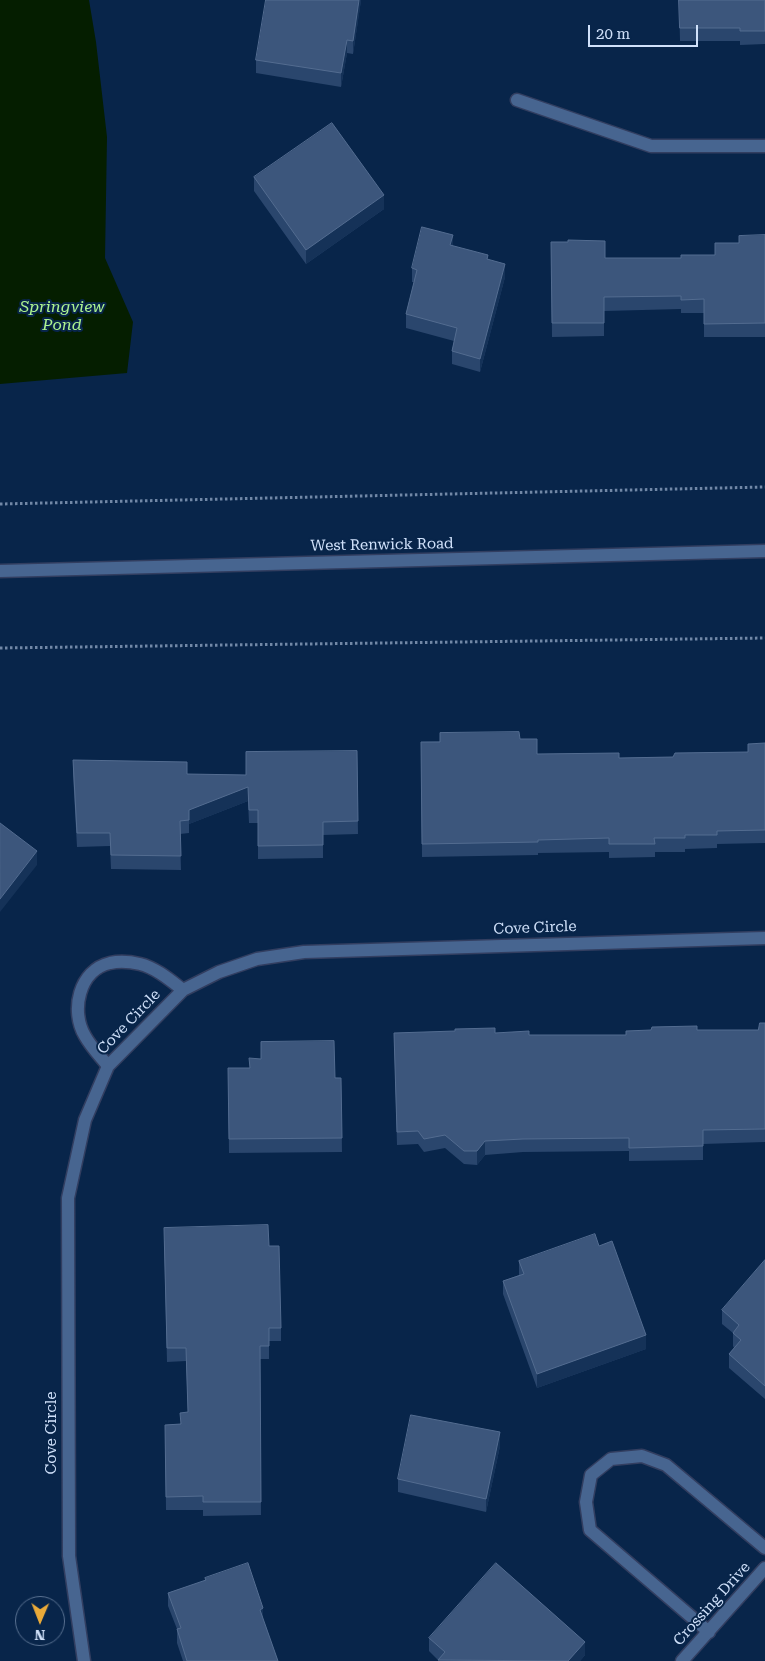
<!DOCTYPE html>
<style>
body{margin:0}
#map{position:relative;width:765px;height:1661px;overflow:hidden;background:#08254a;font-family:"Roboto Serif",serif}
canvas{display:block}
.north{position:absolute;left:15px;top:1596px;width:50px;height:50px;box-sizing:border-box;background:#08254a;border:1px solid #587090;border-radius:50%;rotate:181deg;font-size:14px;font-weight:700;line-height:20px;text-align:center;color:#d0e1fa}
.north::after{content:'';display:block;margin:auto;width:18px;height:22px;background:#eaaa39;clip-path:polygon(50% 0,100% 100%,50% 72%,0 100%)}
.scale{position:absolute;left:588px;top:25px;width:110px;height:22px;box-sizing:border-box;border:2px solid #d0e1fa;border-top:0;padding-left:6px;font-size:15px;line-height:18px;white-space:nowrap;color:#d0e1fa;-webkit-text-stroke:4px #08254a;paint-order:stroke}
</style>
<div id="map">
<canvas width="765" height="1661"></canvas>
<div class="north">N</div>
<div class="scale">20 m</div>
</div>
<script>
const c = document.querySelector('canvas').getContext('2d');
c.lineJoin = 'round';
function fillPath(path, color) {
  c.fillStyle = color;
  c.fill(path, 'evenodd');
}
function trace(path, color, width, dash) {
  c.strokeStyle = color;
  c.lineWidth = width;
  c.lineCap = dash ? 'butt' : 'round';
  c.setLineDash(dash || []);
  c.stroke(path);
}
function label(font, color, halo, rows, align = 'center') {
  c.font = font + ' "Roboto Serif",serif';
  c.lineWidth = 4;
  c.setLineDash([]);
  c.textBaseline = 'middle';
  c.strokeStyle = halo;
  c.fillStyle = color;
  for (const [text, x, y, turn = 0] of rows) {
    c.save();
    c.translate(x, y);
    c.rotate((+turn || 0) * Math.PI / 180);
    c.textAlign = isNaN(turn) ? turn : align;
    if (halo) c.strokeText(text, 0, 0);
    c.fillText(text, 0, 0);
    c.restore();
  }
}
const water = new Path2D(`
 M0,0H89L96,42L107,137L105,258L133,322L127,373L0,384Z`);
const path = new Path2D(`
 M0,504L765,487
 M0,648L765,638`);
const minor = new Path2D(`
 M517,100L651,146H765
 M108,1066C100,1056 91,1047 85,1036C70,1011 79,970 110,963C120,961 131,962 140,964C156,968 170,980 183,990
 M709,1632L590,1530L586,1502L591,1475L611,1459L642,1456L666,1465L765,1548
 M84,1661L69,1556L68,1198L85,1120L108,1066L183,990L219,972L257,959L304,952L765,938
 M682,1661L765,1568`);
const tertiary = new Path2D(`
 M0,571L765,551`);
const wall = new Path2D(`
 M361,0L353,54L347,53L341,87L256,73V60Z
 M679,0H765V44L740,45V41H680Z
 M254,177L384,209L306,264L254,191Z
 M765,235V337H704V313H681V309L604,311V336L552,337L551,242L605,258H681L715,255L739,243Z
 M453,246L488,259L505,277L480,372L452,364V351L454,341L406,328V314L414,282H412V268Z
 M520,739L537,754L619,758L673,757L748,752L765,743V843L717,844V848L685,849V852H655V857L609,858V852L538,853V855L422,857L421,742Z
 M357,751L358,834L323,835V858L258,859V823H249L248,801L189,824V833L180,834L181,870L111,869L110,846L77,847L73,774V760L187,774L246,775Z
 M765,1023V1142L703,1144V1160L629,1161V1151L523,1152L485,1155L477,1165L464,1164L445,1148L424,1152L418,1144L397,1145L394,1033H495L529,1035H626L697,1030H758Z
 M228,1068L341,1078L342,1152L229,1153Z
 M164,1241L269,1246L281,1328V1341H269V1359H260L261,1515L203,1516V1510H166L165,1425L180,1424L188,1412L186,1361L167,1362Z
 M599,1246L646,1349L537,1388L503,1294V1281L519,1275V1261Z
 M765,1260V1399L729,1368V1354L734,1348L733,1346V1333L722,1324V1310Z
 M500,1446L486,1512L398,1492V1479Z
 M205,1578L263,1620L278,1661H183L177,1643V1629L168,1606V1593L205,1581Z
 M429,1638L585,1655L580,1661H438V1660L429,1651Z`);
const shadedWall = new Path2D(`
 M359,0H361V1L353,54V41Z
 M347,40V53L341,87V73Z
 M384,195V209L306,264V250Z
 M453,235V248L450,245Z
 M505,264V277L480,372V359Z
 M248,787V801L189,824V810Z
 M37,851V865L0,912V899Z
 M485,1141V1155L477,1165V1151Z
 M646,1335V1349L537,1388V1374Z
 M500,1432V1446L486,1512V1499Z
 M263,1608V1622L260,1610Z
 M585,1642V1655L580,1661H568Z`);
const building = new Path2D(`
 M266,0H359L353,41L347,40L341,73L256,60Z
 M679,0H765V31H740V28H680Z
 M332,123L384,195L306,250L254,177Z
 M422,227L453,235L450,245L488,255L487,259L505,264L480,359L452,351L457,328L406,314L417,270L412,268Z
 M765,235V323L704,324V299L681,300V296L604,297V323H552L551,242H568V240L605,241V258H681V255H715V243H739V236Z
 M519,732L520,739H537V754L619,753V758L673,757L675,753L748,752V744L765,743V830L717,831V835H685V838H654L655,844H609V838L538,840V842L422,844L421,742H440V733Z
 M357,751L358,821L323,822V845L258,846V810H249L248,787L189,810V820L180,821L181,856L111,855L110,833H77L73,760L187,762V774L246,775V752Z
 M0,823L37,851L0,899Z
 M760,1023H765V1129L703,1130V1146L629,1148V1138L523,1139L485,1141L477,1151H464L445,1135L424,1139L418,1131L397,1132L394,1033L455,1031V1029L495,1028V1033L529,1031V1035H626V1031L651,1030L652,1027L697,1026V1030H758Z
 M334,1041L335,1078H341L342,1138L229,1139L228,1068H250L249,1058L261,1059V1042Z
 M268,1225L269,1246H279L281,1328H269V1346H260L261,1502H203V1496L166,1497L165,1425L181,1424L180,1413L188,1412L186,1348H167L164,1228Z
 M595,1234L599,1246L612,1241L646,1335L537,1374L503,1281L524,1274L519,1261Z
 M765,1260V1386L729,1354L741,1340L733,1333L739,1325L722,1310Z
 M411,1415L500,1432L486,1499L398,1479Z
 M248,1563L263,1608L260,1610L278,1661H187L177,1629L181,1628L168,1593L206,1580L205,1578Z
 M496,1563L585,1642L568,1661L438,1660L445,1652L429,1638Z`);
const streetNames = [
 ["West Renwick Road",382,545,-1],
 ["Cove Circle",535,928,-2],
 ["Cove Circle",129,1022,-46],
 ["Cove Circle",52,1433,-90],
 ["Crossing Drive",712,1604,-48]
];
const waterNames = [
 ["Springview",62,307],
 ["Pond",62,325]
];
fillPath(water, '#051e00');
trace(minor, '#323e60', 15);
trace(tertiary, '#323e60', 15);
trace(path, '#7188a7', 3, [2.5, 2.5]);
trace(minor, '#476590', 12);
trace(tertiary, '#476590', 12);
fillPath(wall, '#2a466d');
fillPath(shadedWall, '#153258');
fillPath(building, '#3c567c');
trace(building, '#536c90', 1);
label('15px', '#d0e1fa', '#08254a', streetNames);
label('italic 16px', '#aef490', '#08254a', waterNames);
</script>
